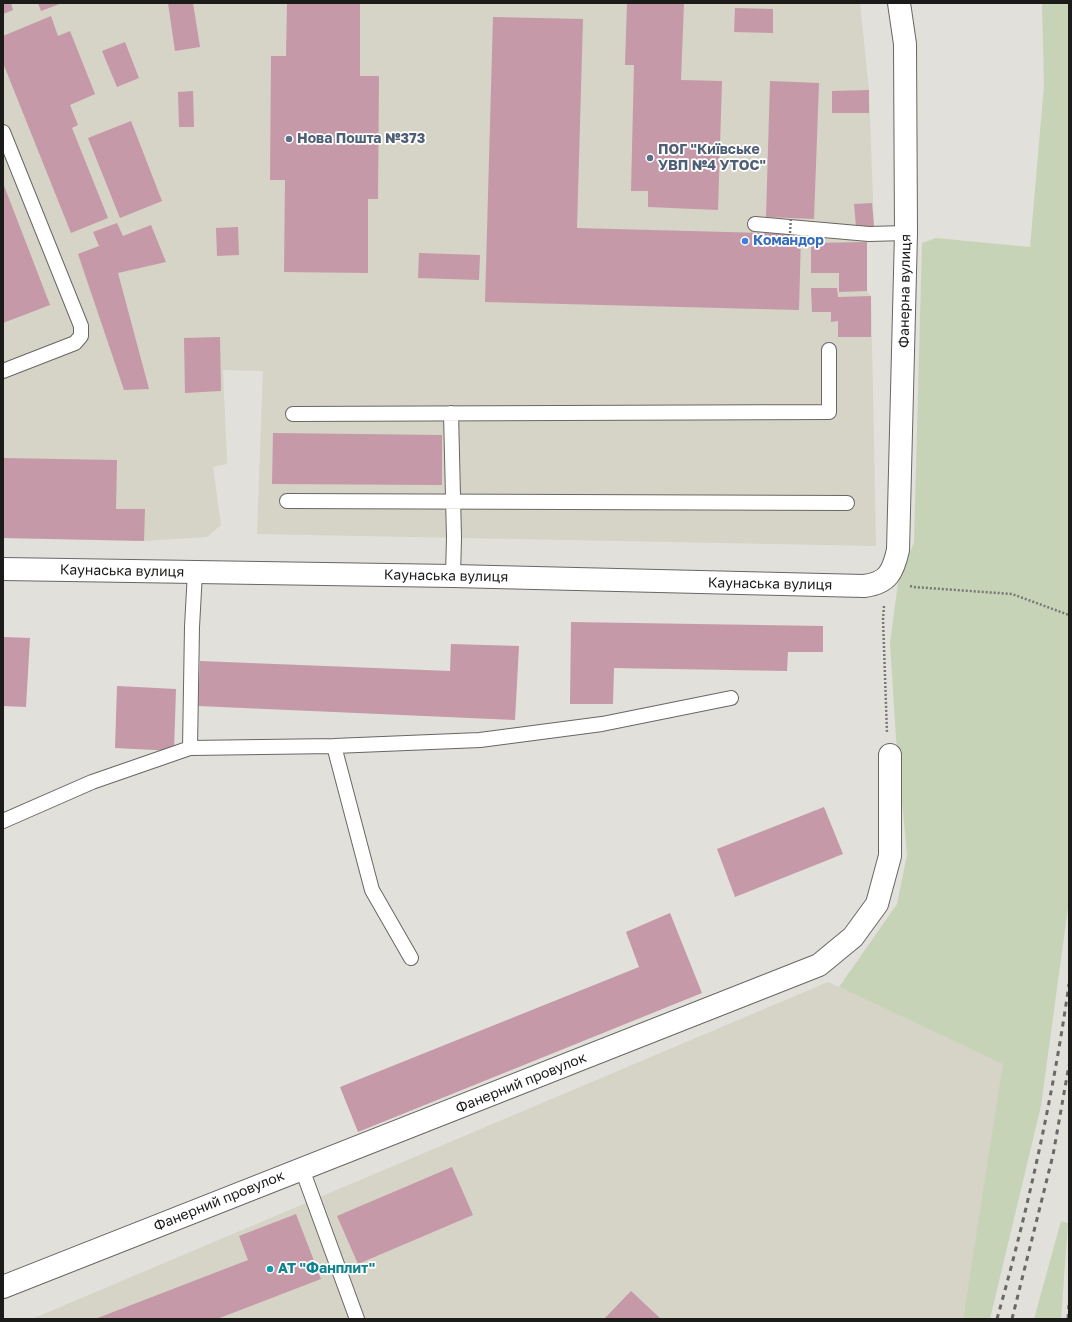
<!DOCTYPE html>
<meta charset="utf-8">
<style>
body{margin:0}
#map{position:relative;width:1072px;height:1322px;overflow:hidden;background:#e1e0db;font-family:"Golos Text",sans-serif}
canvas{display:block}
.frame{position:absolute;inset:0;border:4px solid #1b1b19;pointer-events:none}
</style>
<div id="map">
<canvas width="1072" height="1322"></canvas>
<div class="frame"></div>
</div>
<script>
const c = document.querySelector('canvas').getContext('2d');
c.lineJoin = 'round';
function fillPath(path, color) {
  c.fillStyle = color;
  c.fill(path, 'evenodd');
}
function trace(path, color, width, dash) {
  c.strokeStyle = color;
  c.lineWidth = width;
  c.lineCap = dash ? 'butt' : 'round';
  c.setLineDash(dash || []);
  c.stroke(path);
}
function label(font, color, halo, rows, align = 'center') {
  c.font = font + ' "Golos Text",sans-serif';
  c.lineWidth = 3.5;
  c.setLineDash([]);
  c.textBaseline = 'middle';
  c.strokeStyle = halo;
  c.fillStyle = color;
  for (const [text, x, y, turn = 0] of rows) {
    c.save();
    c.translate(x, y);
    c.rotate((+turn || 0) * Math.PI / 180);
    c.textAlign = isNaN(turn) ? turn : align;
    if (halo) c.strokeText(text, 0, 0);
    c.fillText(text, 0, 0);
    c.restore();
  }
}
const built = new Path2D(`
 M3,3H860L869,90L874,226L869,234L867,242V291L871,296L876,546L257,534L263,371L223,370L227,464L213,467L221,525L207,537L144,541L3,538Z
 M828,982L1004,1064L963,1319H32Z`);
const green = new Path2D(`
 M1042,3H1069V900L1041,1106L990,1319H963L1003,1064L839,987L897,904L907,855L896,738L890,643L898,583L914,542L922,243L936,238L1030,247L1044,85Z
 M1061,1221L1068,1223L1061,1319H1034Z`);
const building = new Path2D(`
 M3,3H11L13,10L3,14Z
 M38,3H62L41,11Z
 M168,3H193L200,47L175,51Z
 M287,3H360V76H379L378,199H368V273L284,272L285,180H270L271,56H286Z
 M627,3H684L681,80L722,81L718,210L648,207V191H631L634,65H625Z
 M735,8L773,9V33L734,32Z
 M51,16L58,36L70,31L95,94L70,105L78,125L72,128L108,218L71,233L3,63V36Z
 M493,17L583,19L577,228L801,234L799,310L485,302Z
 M125,42L139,78L117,87L102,51Z
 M770,81L819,83L814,219L766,217Z
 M869,90V113H832V91Z
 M193,91L194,127H179L178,92Z
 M131,121L162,201L120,218L88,138Z
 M3,183L50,305L3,323Z
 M872,203L874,226L856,227L854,204Z
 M117,223L123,236L151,225L166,262L118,273L149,389L124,390L78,254L99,246L93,232Z
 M238,227L239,255L217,256L216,228Z
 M867,242V291L839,292V273H811V243Z
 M419,253L480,255L479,280L418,278Z
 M811,288H837L838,297L871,296V337H838V321L831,322V312H812Z
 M220,337L221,391L185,393L184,338Z
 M273,433L442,435V485L272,484Z
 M3,458L117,460L116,509H145L144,541L3,538Z
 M571,622L823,626V652H788L787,671L614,668L613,704H570Z
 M3,637L30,638L26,707L3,706Z
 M451,644L519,646L515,720L198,706L200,661L450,671Z
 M117,686L176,689L174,751L115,748Z
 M824,807L843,854L735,897L717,849Z
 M670,913L702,993L358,1132L340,1087L639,967L626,932Z
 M452,1167L473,1215L358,1264L337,1216Z
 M296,1214L321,1279L217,1319H95L248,1260L239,1236Z
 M631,1291L661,1319H604Z`);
const path = new Path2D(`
 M910,586L914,587L1012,594L1069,615
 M884,606L883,619L887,733`);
const lane = new Path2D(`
 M3,132L81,326V336L75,343L3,371
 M755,224L869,234L906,233
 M451,413L454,538L453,576
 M293,414L829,412V350
 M287,501L847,503
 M334,746L372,890L411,958
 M190,748L192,627L195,572
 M3,821L92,782L190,748L334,746L480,740L602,724L731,698
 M302,1169L357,1319`);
const street = new Path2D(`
 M3,569L453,576L864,586C888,583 893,572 898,550L906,233L905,44L899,3
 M3,1287L819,965L853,937L877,904L890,856V755`);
const rail = new Path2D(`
 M997,1319C1028,1209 1053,1097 1069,984
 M1012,1319L1053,1155L1069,1065
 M1068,1319L1069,1305`);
const pathBridge = new Path2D(`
 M790,233L791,217`);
const markers = [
 [289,139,4,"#5c6f8a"],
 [650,158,4,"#5c6f8a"],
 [745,241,4,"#3f7fe0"],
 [270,1269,4,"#0f9aa8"]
];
const serviceNames = [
 ["Нова Пошта №373",297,139],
 ["ПОГ \"Київське",658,150],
 ["УВП №4 УТОС\"",658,166]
];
const shopNames = [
 ["Командор",753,241]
];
const streetNames = [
 ["Фанерна вулиця",905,291,-89],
 ["Каунаська вулиця",122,571,1],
 ["Каунаська вулиця",446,576,1],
 ["Каунаська вулиця",770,584,1],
 ["Фанерний провулок",521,1083,-22],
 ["Фанерний провулок",219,1201,-22]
];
const cultureNames = [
 ["АТ \"Фанплит\"",278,1269]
];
fillPath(built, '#d6d3c7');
fillPath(green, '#c7d3b7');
fillPath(building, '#c599a8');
trace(lane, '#696763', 16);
trace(street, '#696763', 24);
trace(path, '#777773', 2.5, [2, 2]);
trace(lane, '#fff', 14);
trace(street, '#fff', 22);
trace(rail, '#6a6966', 3, [5, 5]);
trace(pathBridge, '#777773', 2.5, [2, 2]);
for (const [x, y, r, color] of markers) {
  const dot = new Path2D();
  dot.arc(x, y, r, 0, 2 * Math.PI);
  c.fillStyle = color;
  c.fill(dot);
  trace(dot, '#fff', 1.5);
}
label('bold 14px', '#4e5e75', '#fff', serviceNames, 'left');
label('bold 14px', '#366cbe', '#fff', shopNames, 'left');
label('14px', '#1b1b19', '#fff', streetNames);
label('bold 14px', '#0d838f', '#fff', cultureNames, 'left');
</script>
